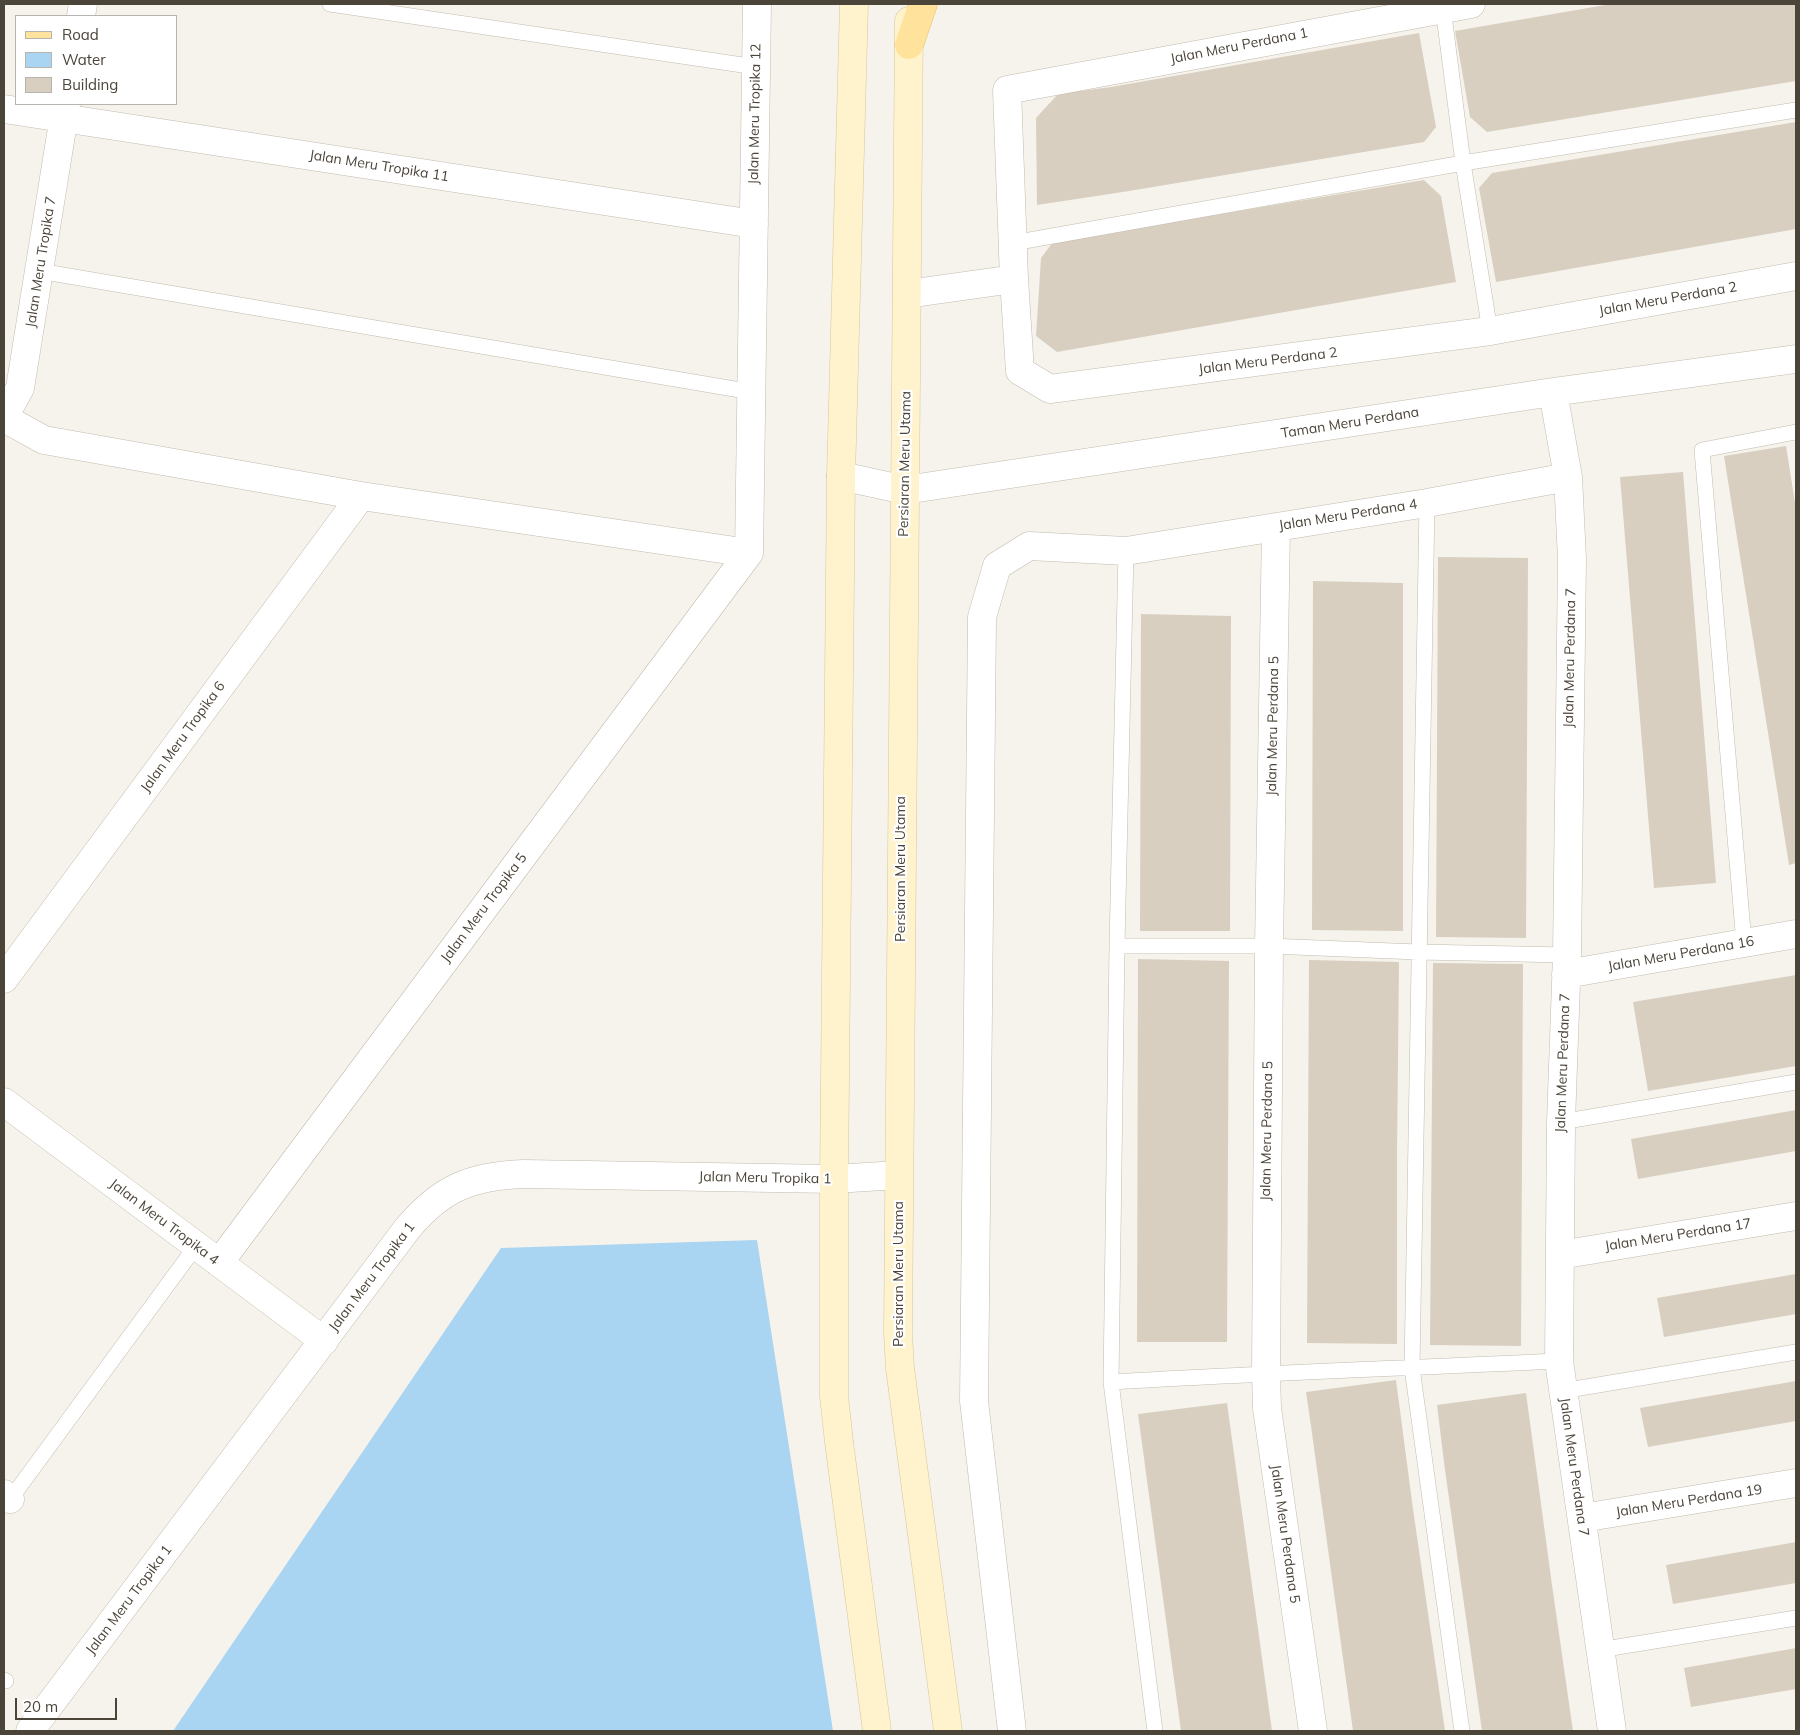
<!DOCTYPE html>
<style>
body{margin:0}
#map{position:relative;width:1800px;height:1735px;overflow:hidden;background:#f6f3ec;font-family:Mulish,sans-serif}
canvas{display:block}
.frame{position:absolute;inset:0;border:5px solid #4b4439;pointer-events:none}
.legend{position:absolute;left:15px;top:15px;width:162px;height:90px;box-sizing:border-box;background:#fff;border:1px solid #b7b4b0;margin:0;padding:6px 9px;list-style:none;font-size:15px;color:#4b4439}
.legend li{display:flex;align-items:center;gap:10px;height:25px}
.legend b{width:25px;border:1px solid #b7b4b0}
.scale{position:absolute;left:15px;top:1698px;width:102px;height:22px;box-sizing:border-box;border:2px solid #4b4439;border-top:0;padding-left:6px;font-size:15px;line-height:18px;white-space:nowrap;color:#4b4439;-webkit-text-stroke:4px #fff;paint-order:stroke}
</style>
<div id="map">
<canvas width="1800" height="1735"></canvas>
<div class="frame"></div>
<ul class="legend">
<li><b style="height:6px;background:#ffe39c"></b>Road</li>
<li><b style="height:14px;background:#a9d4f2"></b>Water</li>
<li><b style="height:14px;background:#d8cfc1"></b>Building</li>
</ul>
<div class="scale">20 m</div>
</div>
<script>
const c = document.querySelector('canvas').getContext('2d');
c.lineJoin = 'round';
function fillPath(path, color) {
  c.fillStyle = color;
  c.fill(path, 'evenodd');
}
function trace(path, color, width, dash) {
  c.strokeStyle = color;
  c.lineWidth = width;
  c.lineCap = dash ? 'butt' : 'round';
  c.setLineDash(dash || []);
  c.stroke(path);
}
function label(font, color, halo, rows, align = 'center') {
  c.font = font + ' Mulish,sans-serif';
  c.lineWidth = 4.5;
  c.setLineDash([]);
  c.textBaseline = 'middle';
  c.strokeStyle = halo;
  c.fillStyle = color;
  for (const [text, x, y, turn = 0] of rows) {
    c.save();
    c.translate(x, y);
    c.rotate((+turn || 0) * Math.PI / 180);
    c.textAlign = isNaN(turn) ? turn : align;
    if (halo) c.strokeText(text, 0, 0);
    c.fillText(text, 0, 0);
    c.restore();
  }
}
const water = new Path2D(`
 M757,1240L833,1731H173L501,1248Z`);
const building = new Path2D(`
 M1611,4H1796V81L1487,132L1470,117L1455,31Z
 M1419,33L1436,127L1424,142L1129,191L1037,205L1036,118L1058,94L1111,87Z
 M1796,122V229L1496,282L1479,188L1492,173Z
 M1424,180L1441,196L1456,282L1057,352L1036,336L1041,258L1053,242Z
 M1786,446L1796,509V863L1789,865L1724,456Z
 M1683,472L1716,883L1654,888L1620,477Z
 M1438,557L1528,558L1526,938L1436,937Z
 M1313,581L1403,583V931L1312,930Z
 M1141,614L1231,616L1230,931H1140Z
 M1138,959L1229,961L1227,1342H1137Z
 M1309,960L1399,962L1397,1156V1344L1307,1343Z
 M1433,963L1523,964L1521,1346L1430,1345Z
 M1796,975V1066L1648,1091L1633,1002Z
 M1796,1110V1151L1638,1179L1631,1139Z
 M1796,1274V1314L1664,1337L1657,1298Z
 M1396,1380L1413,1509L1445,1731H1353L1311,1426L1306,1392Z
 M1796,1381V1421L1648,1447L1640,1408Z
 M1526,1393L1552,1585L1573,1731H1482L1445,1470L1437,1405Z
 M1227,1403L1272,1731H1181L1138,1414Z
 M1796,1542V1583L1673,1604L1666,1565Z
 M1796,1648V1689L1691,1707L1684,1668Z`);
const lane = new Path2D(`
 M330,4L756,67
 M1443,8L1463,163L1490,331
 M1013,243L1463,163L1796,110
 M39,271L752,392
 M1427,503L1412,1368L1462,1731
 M1126,551L1117,946L1111,1382L1155,1731
 M1744,943L1702,450L1796,432
 M1117,946H1269L1418,952L1567,955
 M1561,1122L1796,1082
 M1111,1382C1260,1373 1409,1368 1559,1361
 M1562,1391L1796,1352
 M6,1505L196,1246
 M1599,1650L1796,1618
 M4,1680L6,1681`);
const street = new Path2D(`
 M1471,4L1007,90L1014,279L1020,371L1050,389L1490,331L1796,276
 M81,16L83,4
 M4,109L754,224
 M907,294L1014,279
 M1553,392L1568,477L1572,559L1567,955L1561,1122L1559,1361L1612,1731
 M4,417L20,388L66,104
 M4,418L44,440L361,496L749,553
 M841,476L905,490L1553,392L1796,359
 M1276,527L1269,946L1266,1373L1267,1408L1313,1731
 M749,553L757,4
 M1566,974L1796,934
 M4,979L361,496
 M4,1102L324,1341
 M1560,1255L1796,1216
 M219,1263L749,553
 M4,1494L10,1499
 M1582,1518L1796,1483
 M30,1731L407,1229C441,1188 471,1176 524,1174L834,1179L899,1175
 M1012,1731L974,1401L982,617L997,566L1029,546L1126,551L1427,503L1568,477`);
const secondary = new Path2D(`
 M854,4L841,476L834,1179V1396L839,1442L877,1731
 M909,21L898,1333L900,1368L948,1731`);
const primary = new Path2D(`
 M909,45L923,4`);
const streetNames = [
 ["Jalan Meru Perdana 1",1239,46,-11],
 ["Jalan Meru Tropika 12",755,114,-89],
 ["Jalan Meru Tropika 11",379,166,9],
 ["Jalan Meru Tropika 7",41,262,-81],
 ["Jalan Meru Perdana 2",1668,299,-10],
 ["Jalan Meru Perdana 2",1268,361,-7],
 ["Taman Meru Perdana",1350,423,-9],
 ["Persiaran Meru Utama",905,464,-89],
 ["Jalan Meru Perdana 4",1348,515,-9],
 ["Jalan Meru Perdana 7",1570,658,-89],
 ["Jalan Meru Perdana 5",1273,726,-89],
 ["Jalan Meru Tropika 6",183,737,-54],
 ["Persiaran Meru Utama",901,869,-90],
 ["Jalan Meru Tropika 5",484,908,-53],
 ["Jalan Meru Perdana 16",1681,954,-10],
 ["Jalan Meru Perdana 7",1563,1063,-88],
 ["Jalan Meru Perdana 5",1267,1131,-89],
 ["Jalan Meru Tropika 1",765,1178,1],
 ["Jalan Meru Tropika 4",164,1222,37],
 ["Jalan Meru Perdana 17",1678,1235,-9],
 ["Persiaran Meru Utama",899,1274,-90],
 ["Jalan Meru Tropika 1",372,1277,-53],
 ["Jalan Meru Perdana 7",1574,1467,82],
 ["Jalan Meru Perdana 19",1689,1501,-9],
 ["Jalan Meru Perdana 5",1285,1534,82],
 ["Jalan Meru Tropika 1",129,1600,-53]
];
fillPath(water, '#a9d4f2');
fillPath(building, '#d8cfc1');
trace(lane, '#c2bbae', 16);
trace(street, '#c2bbae', 29);
trace(secondary, '#d6c79b', 29);
trace(primary, '#e6c16a', 29);
trace(lane, '#fff', 15);
trace(street, '#fff', 28);
trace(secondary, '#fff3cd', 28);
trace(primary, '#ffe39c', 28);
label('14px', '#4b4439', '#fff', streetNames);
</script>
